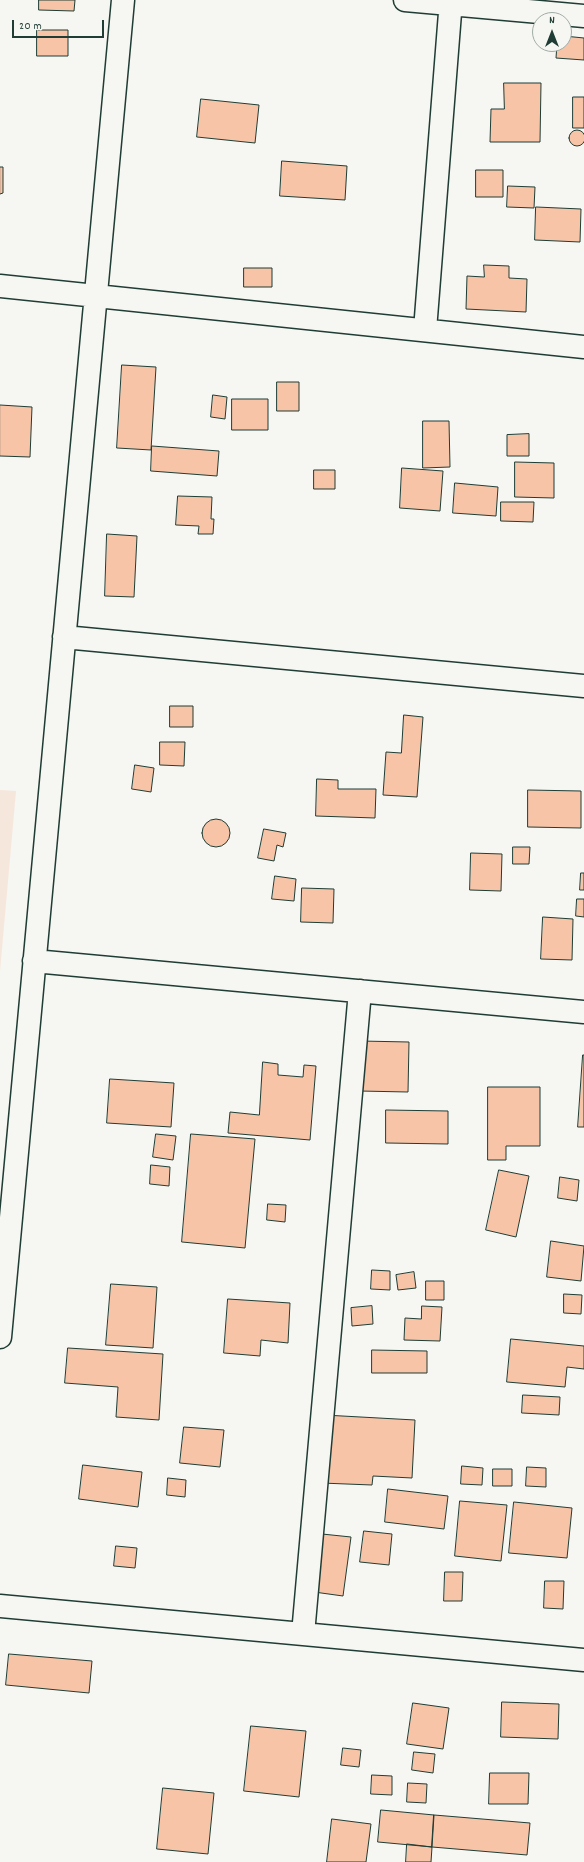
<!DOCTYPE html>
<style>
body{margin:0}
#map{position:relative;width:584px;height:1862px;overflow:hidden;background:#f6f6f2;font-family:Dekko,sans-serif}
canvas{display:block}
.north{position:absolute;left:532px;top:12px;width:40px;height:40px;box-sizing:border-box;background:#f6f6f2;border:1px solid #a0aca6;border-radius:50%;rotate:0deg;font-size:11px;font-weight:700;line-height:16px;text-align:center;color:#1f3d34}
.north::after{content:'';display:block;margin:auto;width:14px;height:18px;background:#1f3d34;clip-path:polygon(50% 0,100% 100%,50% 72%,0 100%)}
.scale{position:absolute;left:12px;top:20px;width:92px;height:18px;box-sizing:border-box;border:2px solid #1f3d34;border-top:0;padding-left:5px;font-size:12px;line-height:14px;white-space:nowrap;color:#1f3d34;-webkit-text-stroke:3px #f6f6f2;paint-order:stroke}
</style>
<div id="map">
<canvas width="584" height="1862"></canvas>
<div class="north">N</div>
<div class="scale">20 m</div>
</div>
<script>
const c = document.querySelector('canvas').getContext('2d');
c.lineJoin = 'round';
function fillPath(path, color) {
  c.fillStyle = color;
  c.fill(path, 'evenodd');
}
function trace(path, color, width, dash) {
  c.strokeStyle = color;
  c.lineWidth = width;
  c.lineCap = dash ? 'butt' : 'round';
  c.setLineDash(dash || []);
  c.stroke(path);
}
const built = new Path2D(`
 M0,790L16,791L0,971Z`);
const building = new Path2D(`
 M39,0H75L74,11L39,10Z
 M37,30H68V56H37Z
 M564,36L584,38V60L556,58L557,44H564Z
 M504,83H541L540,142H490L491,109H504Z
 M573,97H584V128H573Z
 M201,99L259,105L255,143L197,137Z
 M569 138a8 8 0 1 1 16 0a8 8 0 1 1-16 0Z
 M282,161L347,166L345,200L280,196Z
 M0,167H3V193L0,194Z
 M476,170H503V197H476Z
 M508,186L535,187L534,208L507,207Z
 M536,207L581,209L580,242L535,240Z
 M484,265L509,266V278L527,279L526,312L466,309L467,276L484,277Z
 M244,268H272V287H244Z
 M122,365L156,367L151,450L117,448Z
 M277,382H299V411H277Z
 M213,395L227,397L225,419L211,417Z
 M232,399H268V430H232Z
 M0,405L32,407L30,457L0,456Z
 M423,421H449L450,467L423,468Z
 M529,434V456H507V435Z
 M152,446L219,451L217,476L151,471Z
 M515,462L554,463V498L515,497Z
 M402,468L443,471L440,511L400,508Z
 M314,470H335V489H314Z
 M455,483L498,487L496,516L453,513Z
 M178,496L212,497L211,519H214L213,534H198L199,526L176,525Z
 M501,502H534L533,522L501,521Z
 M107,534L137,536L134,597L105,596Z
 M170,706H193V727H170Z
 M404,715L423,717L417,797L383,795L386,752L401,753Z
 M160,742H185L184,766L160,765Z
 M135,765L154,768L151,792L132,789Z
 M317,779L338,780V789H376L375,818L316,816Z
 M528,790L581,791V828L528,827Z
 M202 833a14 14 0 1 1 28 0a14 14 0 1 1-28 0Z
 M264,829L286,833L283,847L277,845L274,861L258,858Z
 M513,847H530L529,864H513Z
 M471,853L502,854L501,891L470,890Z
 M581,873H584V890H580Z
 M275,876L296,879L294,901L272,899Z
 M302,888L334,889L333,923L301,922Z
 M577,899H584V917L576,916Z
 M543,917L573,919L572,960L541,959Z
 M360,1041L409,1042L408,1092L359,1091Z
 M583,1055H584V1127H578Z
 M263,1062L278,1064V1075L303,1077L304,1065L316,1066L310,1140L228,1133L230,1112L259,1115Z
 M110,1079L174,1083L171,1127L107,1123Z
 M488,1087H540V1146H506V1160H488Z
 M386,1110L448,1111V1144L386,1143Z
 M156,1134L176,1136L173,1160L153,1157Z
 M191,1134L255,1139L245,1248L182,1242Z
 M151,1165L170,1167L169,1186L150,1184Z
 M499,1170L529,1176L516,1237L486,1230Z
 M560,1177L579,1180L577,1201L558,1198Z
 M268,1204L286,1205L285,1222L267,1220Z
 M551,1241L584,1246L581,1281L547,1277Z
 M372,1270L390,1271V1290L371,1289Z
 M414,1272L416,1288L398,1290L396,1275Z
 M426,1281H444V1300H426Z
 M111,1284L157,1287L153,1348L106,1345Z
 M564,1294L582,1295L581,1314L564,1313Z
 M228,1299L290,1303L288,1343L261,1340L260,1356L224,1353Z
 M372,1306L373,1324L352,1326L351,1308Z
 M422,1306L442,1307L440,1341L404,1340L405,1318L421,1319Z
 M511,1339L584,1346V1369L567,1367L565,1387L507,1382Z
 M68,1348L163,1354L159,1420L116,1417L118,1387L65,1383Z
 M372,1350L427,1351V1373H372Z
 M523,1395L560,1397L559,1415L522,1413Z
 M324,1415L415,1420L412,1478L373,1476L372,1485L321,1483Z
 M184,1427L224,1430L220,1467L180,1463Z
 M83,1465L142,1472L138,1507L79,1499Z
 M462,1466L483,1468L482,1485L461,1484Z
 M527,1467L546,1468V1487L526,1486Z
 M493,1469H512V1486H493Z
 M168,1478L186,1480L185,1497L167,1495Z
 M388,1489L448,1496L444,1529L385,1522Z
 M460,1501L507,1505L501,1561L455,1556Z
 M514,1502L572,1508L567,1558L509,1553Z
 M364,1531L392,1534L389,1565L360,1562Z
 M322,1534L351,1537L343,1596L314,1592Z
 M116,1546L137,1548L135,1568L114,1566Z
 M445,1572H463L462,1601H444Z
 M545,1581H564L563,1609L544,1608Z
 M9,1654L92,1661L89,1693L6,1685Z
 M502,1702L559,1704L558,1739L501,1737Z
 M413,1703L449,1708L443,1749L407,1744Z
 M251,1726L306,1731L299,1797L244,1791Z
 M343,1748L361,1750L359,1767L341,1765Z
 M414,1752L435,1754L433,1773L412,1770Z
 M490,1773H529L528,1804H489Z
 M372,1775L392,1776V1795L371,1794Z
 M408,1783L427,1784L426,1803L407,1802Z
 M163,1788L214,1793L208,1854L157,1849Z
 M381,1810L434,1815L432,1847L378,1842Z
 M434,1815L530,1823L527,1855L432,1847Z
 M332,1819L371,1824L366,1862H327Z
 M407,1844L432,1847L431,1862H406Z`);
const minor = new Path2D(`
 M405,0L584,16
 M0,286L584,347
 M425,330L451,0
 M64,637L584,686
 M34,961L584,1012
 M0,1337L123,0
 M0,1606L584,1660
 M303,1634L360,991`);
fillPath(built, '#f6e7dc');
fillPath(building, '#f7c4a8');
trace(building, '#1f3d34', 1);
trace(minor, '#1f3d34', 25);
trace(minor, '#f6f6f2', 22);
</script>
